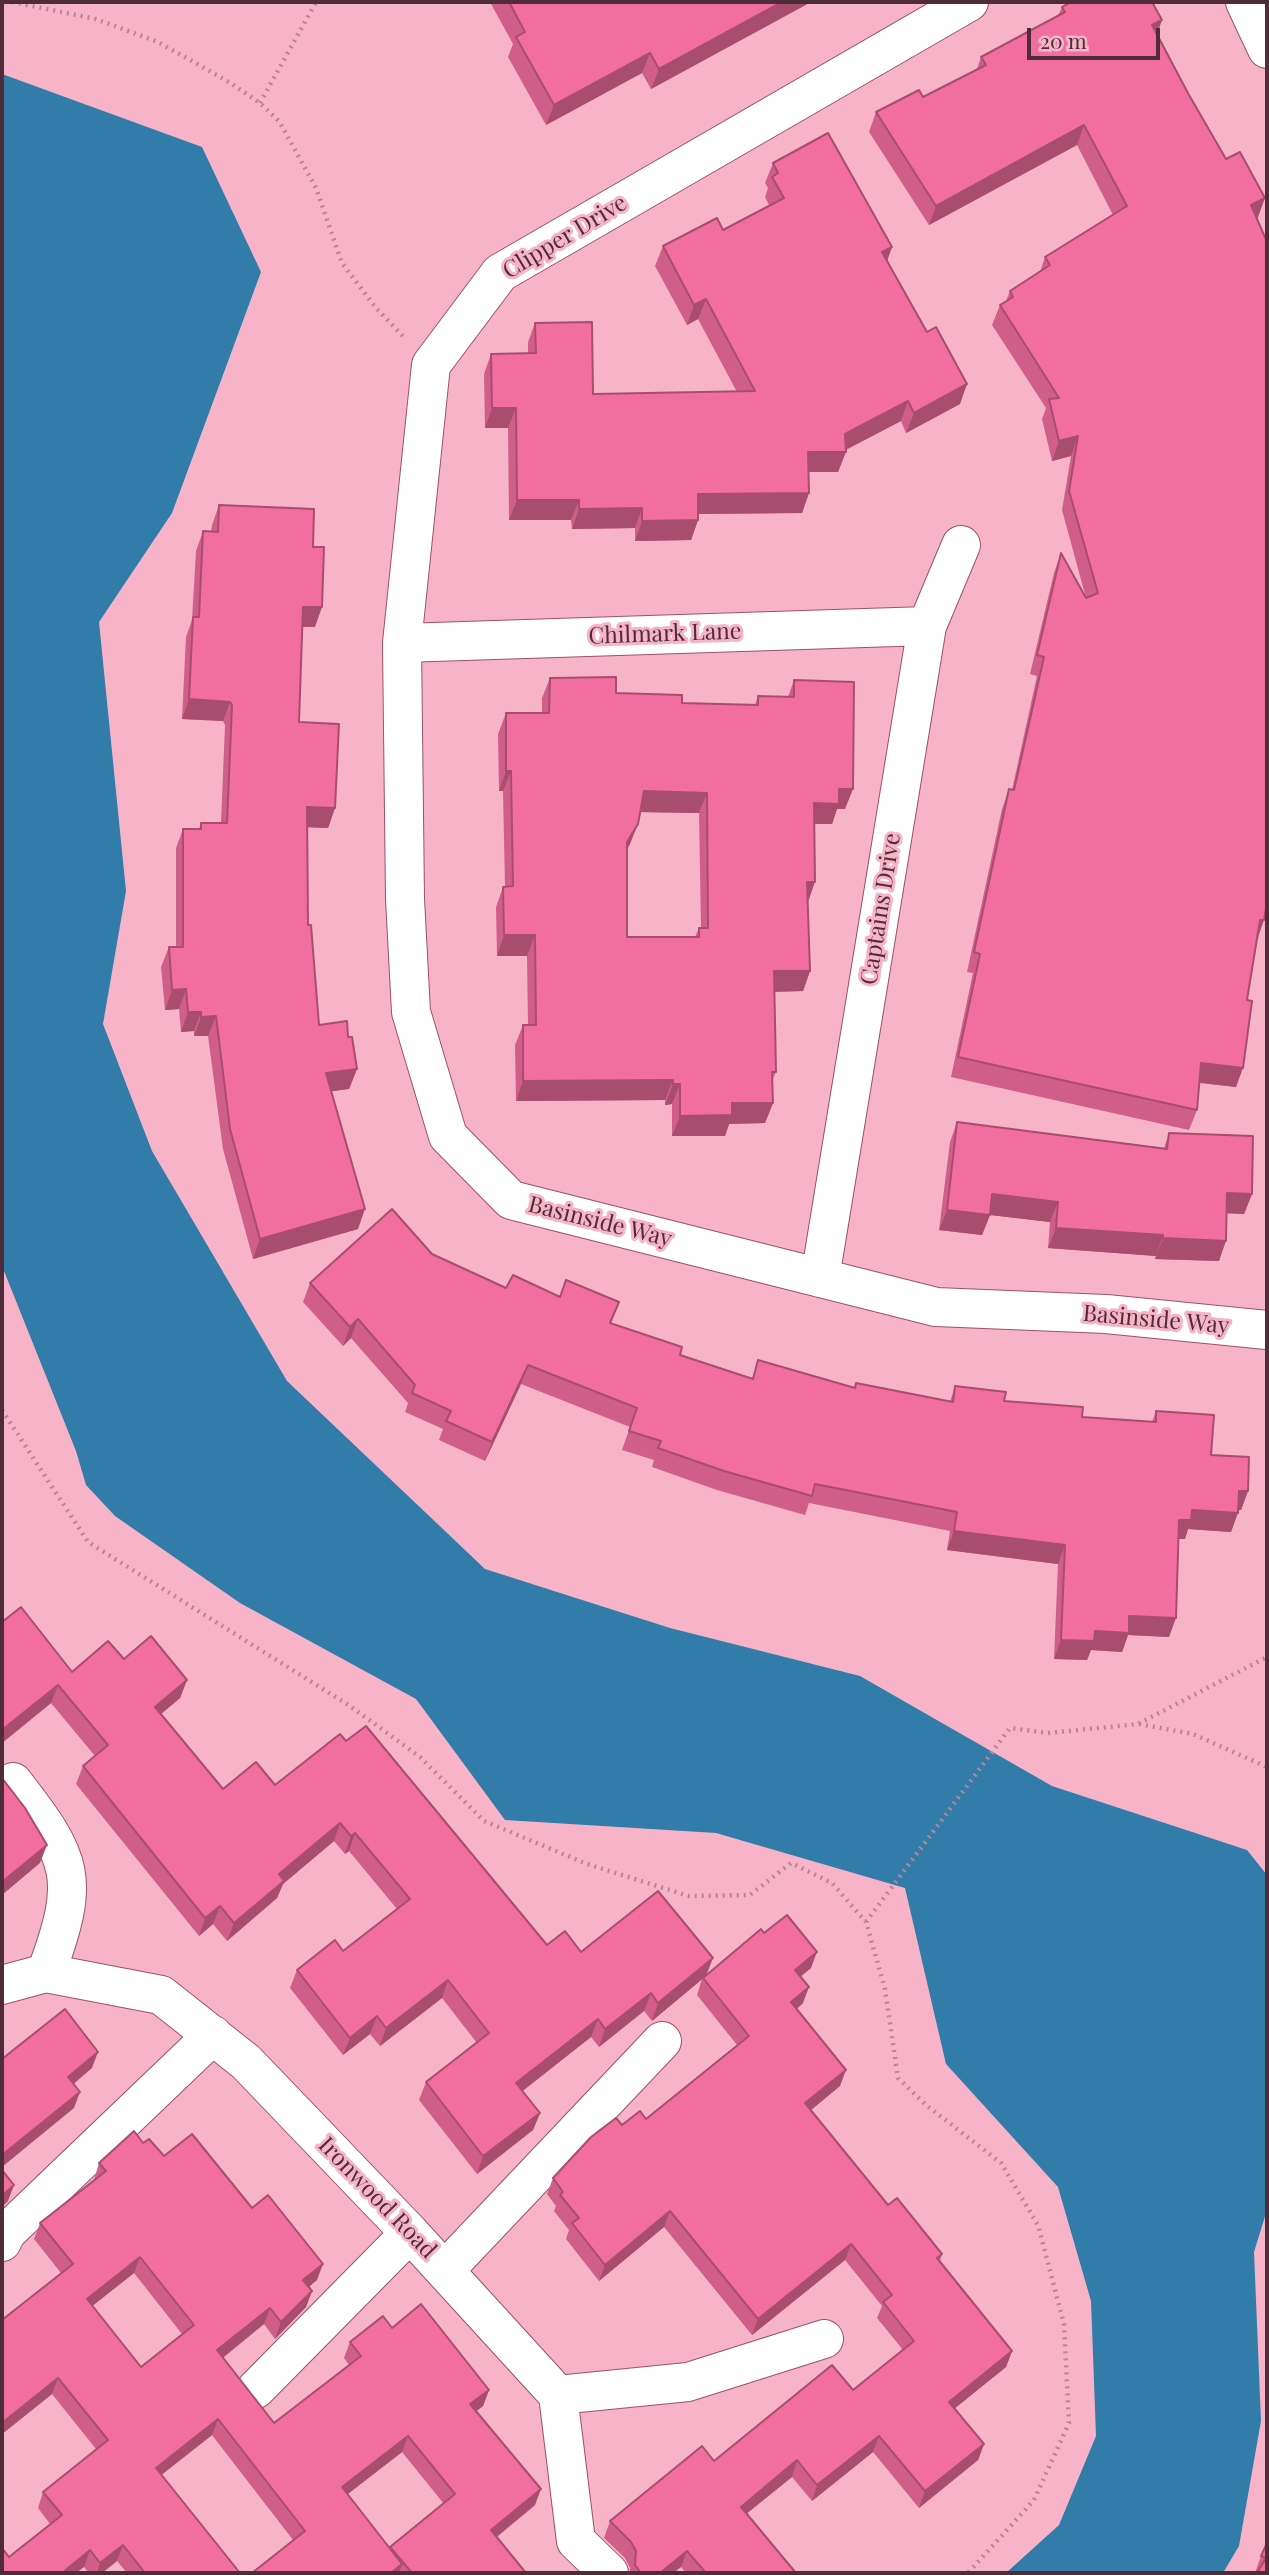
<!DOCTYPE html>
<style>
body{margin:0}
#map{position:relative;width:1269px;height:2575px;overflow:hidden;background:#f7b4c9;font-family:"Playfair Display",serif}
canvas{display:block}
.frame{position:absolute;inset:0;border:4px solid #4f2d38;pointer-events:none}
.scale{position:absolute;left:1027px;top:28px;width:133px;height:32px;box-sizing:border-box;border:4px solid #4f2d38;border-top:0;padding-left:9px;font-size:21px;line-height:24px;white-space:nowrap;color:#4f2d38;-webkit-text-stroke:5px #f7b4c9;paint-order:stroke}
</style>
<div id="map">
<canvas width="1269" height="2575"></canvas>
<div class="frame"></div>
<div class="scale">20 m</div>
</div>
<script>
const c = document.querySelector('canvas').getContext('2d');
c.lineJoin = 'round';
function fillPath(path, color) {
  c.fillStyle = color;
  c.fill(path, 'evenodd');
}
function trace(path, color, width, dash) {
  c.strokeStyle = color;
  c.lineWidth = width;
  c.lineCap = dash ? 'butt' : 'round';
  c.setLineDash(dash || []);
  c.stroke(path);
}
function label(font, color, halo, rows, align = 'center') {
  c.font = font + ' "Playfair Display",serif';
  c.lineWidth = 6;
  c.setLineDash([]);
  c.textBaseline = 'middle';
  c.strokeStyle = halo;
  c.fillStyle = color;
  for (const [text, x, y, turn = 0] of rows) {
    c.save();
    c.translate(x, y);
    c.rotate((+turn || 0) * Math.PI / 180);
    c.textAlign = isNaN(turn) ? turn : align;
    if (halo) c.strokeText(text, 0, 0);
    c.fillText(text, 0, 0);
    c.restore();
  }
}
const water = new Path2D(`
 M2,74L202,147L261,272L172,513L99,622L126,891L103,1024L152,1151L287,1381L485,1569L670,1628L860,1676L1052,1786L1247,1850L1267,1875V2210L1254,2252L1261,2421L1239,2546L1223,2573H1006L1059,2525L1096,2436L1091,2301L1058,2187L946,2064L905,1888L716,1833L505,1820L416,1699L240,1603L115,1516L86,1485L76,1451L2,1266Z`);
const path = new Path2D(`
 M12,2L96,19L158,42L229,82L260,103L279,121L316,188L342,263L376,308L403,336
 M260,103L316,2
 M2,1410L88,1542L350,1706L420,1757L484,1821L587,1864L689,1896L750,1895L791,1863L832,1883L866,1922L885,1989L898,2078L926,2105L1001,2163L1038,2225L1064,2324L1069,2423L1034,2500L968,2573
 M1139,1724L1193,1734L1267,1767
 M866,1922L1010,1728L1048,1733L1138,1724L1267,1657`);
const minor = new Path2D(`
 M969,2L500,273L431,365L402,643L405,899L411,1012L448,1136L511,1200L936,1307L1106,1314L1267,1330
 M1245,2L1267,49
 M402,643L927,626
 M820,1278L927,626L961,545
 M13,1782C74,1860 81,1878 46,1973
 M2,1985L46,1973L161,1995L246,2062L410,2233L558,2395L576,2541L609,2573
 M2,2242L6,2233L213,2035
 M445,2270L662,2041
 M256,2389L410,2233
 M558,2395L688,2382L824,2339`);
const wall = new Path2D(`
 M490,2H811L651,89L642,73L546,125L508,57L513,44Z
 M1062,7L1157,35L1189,95L1258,217L1257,940L1247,1000L1236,1087L1199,1083L1197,1110L1189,1130L951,1077L973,973L967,972L1002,809L1009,789L1012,790L1037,676L1030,674L1054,573L1061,553L1086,598L1062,510L1071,456L1052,461L1042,419L1046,408L992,325L1000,305L1006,301L1010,291L1040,272L1045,257L1113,215L1077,145L929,225L869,132L876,112L923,97L977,69L981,57L1058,16Z
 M773,163L887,261L960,404L906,433L901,421L846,450L838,472H809V493L802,513L698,514V520L691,540L635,541V528L572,529L571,520H509L508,428H485L484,374L491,354L528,353V342L535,323L593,394L737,392L698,319L687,325L655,266L663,246L723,230L769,205L765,197L768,188L765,183Z
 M219,505L313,547L315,627H302L299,722L335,808L328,828L307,827L308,925L319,1025L348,1037L357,1069L349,1089L331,1091L358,1229L253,1259L223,1149L208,1036H194V1031L181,1032L179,1009L165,1010L161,967L169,947H176V848L183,829H199L201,823H221L225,725L223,721L182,719L186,637L192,620L196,551L203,531L211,532L212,525Z
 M550,678L616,693L682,703L755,705L758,696L788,697L794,680L845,809H837L832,824H815L808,902L810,971L803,991L774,992L776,1072L772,1081L773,1103L765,1123L729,1124L725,1136H672V1104L665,1105V1100L516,1101L515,1045L523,1025H528L527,956H497L496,907L503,887H505L503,791H499L498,734L506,713H542V698ZM640,812L699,813L701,928H699L695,937H627V850L630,844Z
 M957,1122L1164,1148L1169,1133L1252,1194L1244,1214L1227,1213L1219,1261L1155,1259L1156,1256L1048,1248L1050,1222L990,1215L982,1235L939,1230L950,1142Z
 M432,1254L506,1288L611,1323L680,1355L752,1379L758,1360L854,1388L856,1383L950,1402L955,1386L1004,1401L1082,1417L1152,1422L1156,1411L1211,1455L1248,1491L1241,1510H1238L1231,1532L1188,1529L1185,1539H1178L1169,1637L1128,1635L1122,1652L1091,1650L1087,1660L1054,1659L1058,1564L947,1550L950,1531L809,1503L805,1515L717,1490L652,1467L654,1460L622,1450L630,1427L521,1384L485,1461L439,1440L443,1429L405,1412L408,1403L351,1338L343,1346L303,1302L310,1283Z
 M2,1622L72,1672L124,1659L187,1680L180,1698L161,1714L223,1789L275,1785L346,1741L547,1945L706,1975L764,1933L811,1968L800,1977L803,2003L797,2009L840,2086L811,2110L888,2205L942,2254L940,2261L1012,2351L1006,2367L955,2408L984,2444L978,2460L919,2508L873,2452L812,2501L792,2477L747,2513L796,2573H686L681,2567L673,2573H630V2568L625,2558L604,2538L610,2521L714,2461L853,2390L903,2350L877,2318L882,2306L845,2260L752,2335L664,2227L599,2281L566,2239L569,2230L554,2211L556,2206L547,2194L553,2178L622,2125L646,2119L737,2045L697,1995L702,1979L652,2021L644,2011L599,2047L591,2037L522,2091L540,2113L533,2130L477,2174L419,2100L426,2082L477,2043L442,1998L380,2046L370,2034L343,2055L290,1988L297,1970L343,1951L397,1909L349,1851L345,1854L334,1841L283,1884L277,1898L227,1941L213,1924L199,1936L76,1784L83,1766L95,1756L51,1703L2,1743Z
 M143,2143L164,2156L252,2208L317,2280L309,2287L312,2291L306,2307L275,2339L264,2324L223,2358L274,2423L349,2365L344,2358L350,2342L392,2328L489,2390L483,2406L476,2411L535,2505L497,2537L526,2573H252L293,2540L212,2435L161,2475L240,2573H127L117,2561L102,2573H89L84,2567L9,2557L50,2524L38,2508L43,2492L96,2449L52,2394L2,2434V2320L61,2273L34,2239L40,2223L94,2180L99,2163ZM134,2273L182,2334L141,2367L92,2306ZM402,2452L444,2504L390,2548L348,2494Z
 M1267,2543V2573H1255L1261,2556Z`);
const shadedWall = new Path2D(`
 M782,2H811L651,89L659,69Z
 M1162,20L1155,40L1152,25Z
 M650,53L642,73L546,125L554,105Z
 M1084,125L1077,145L929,225L936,206Z
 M1265,198L1258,217L1244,225L1251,205Z
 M892,247L885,267L882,252Z
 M706,299L698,319L687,325L694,305Z
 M967,384L960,404L906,433L914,413Z
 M908,401L901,421L841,452H846L838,472H801L808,452Z
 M492,408H516L508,428H485Z
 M1078,436L1071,456L1052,461L1059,441Z
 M809,493L802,513L690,514L698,494Z
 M517,500H579L571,520H509Z
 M642,508L635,528L572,529L579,509Z
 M698,520L691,540L635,541L642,521Z
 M303,607H322L315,627L295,626Z
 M189,699L230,702L223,721L182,719Z
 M506,771H511L503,791H499Z
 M839,789H853L845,809H837L832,824H807L814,803Z
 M644,791L707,793L699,813L637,812Z
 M307,807L335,808L328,828L300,827Z
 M638,824L630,844L619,862L627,842Z
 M807,882H815L808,902Z
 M1260,920H1264L1257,940Z
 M504,935H535L527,956H497Z
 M774,971H810L803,991L766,992Z
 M186,989L179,1009L165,1010L172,990Z
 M188,1012H201L194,1031L181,1032Z
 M216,1016L208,1036H194L201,1017Z
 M1201,1063L1243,1068L1236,1087L1194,1082Z
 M357,1069L349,1089L319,1093L326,1073Z
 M673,1080L665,1100L516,1101L523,1081Z
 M673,1084H680L672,1104L665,1105Z
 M732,1103H773L765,1123L729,1124L725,1136H672L680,1116Z
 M1227,1193L1252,1194L1244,1214L1220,1213Z
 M992,1194L1058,1202L1050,1222L990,1215L982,1235L939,1230L947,1210Z
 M365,1209L358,1229L253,1259L260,1239Z
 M1056,1228L1163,1235L1156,1256L1048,1248Z
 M1163,1238L1226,1241L1219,1261L1155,1259Z
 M358,1319L351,1338L343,1346L350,1327Z
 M528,1365L521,1384L485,1461L492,1442Z
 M1239,1491H1248L1241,1510H1232Z
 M1192,1510L1238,1513L1231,1532L1188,1529L1185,1539H1172L1179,1520Z
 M954,1531L1065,1545L1058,1564L947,1550Z
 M1129,1616L1176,1618L1169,1637L1128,1635L1122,1652L1091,1650L1087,1660L1054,1659L1061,1640L1095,1631Z
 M187,1680L180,1698L148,1725L155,1707Z
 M58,1685L51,1703L2,1743V1730Z
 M340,1823L334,1841L283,1884L277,1898L227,1941L234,1923L279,1874Z
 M355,1833L349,1851L345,1854L351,1836Z
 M47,1845L40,1863L2,1895V1882Z
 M220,1906L213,1924L199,1936L205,1918Z
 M817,1952L811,1968L789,1986L795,1970Z
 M713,1958L706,1976L652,2021L658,2003Z
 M448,1980L442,1998L380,2046L386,2028Z
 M809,1987L803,2003L785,2018L791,2002Z
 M651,1993L644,2011L599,2047L605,2029Z
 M377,2016L370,2034L343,2055L350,2038Z
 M598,2019L591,2037L510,2101L516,2083Z
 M98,2052L92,2068L62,2094L68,2077Z
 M846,2070L840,2086L800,2119L805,2103Z
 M80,2092L74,2108L2,2167V2155Z
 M540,2113L533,2130L477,2174L483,2156Z
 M14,2185L8,2201L2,2207V2196Z
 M670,2211L664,2227L599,2281L605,2265Z
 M851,2244L845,2260L752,2335L758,2319Z
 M140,2257L134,2273L81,2315L87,2299Z
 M323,2264L317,2280L297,2296L303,2280Z
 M312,2291L306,2307L275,2339L281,2322Z
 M270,2308L264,2324L211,2367L217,2350Z
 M1012,2351L1006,2367L943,2418L949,2402Z
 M58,2378L52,2394L2,2434V2423Z
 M489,2390L483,2406L464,2421L470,2404Z
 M218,2419L212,2435L150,2484L156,2468Z
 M408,2436L402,2452L336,2503L342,2487Z
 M879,2436L873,2452L812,2501L817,2485Z
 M984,2444L978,2460L919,2508L925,2491Z
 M797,2460L792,2477L735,2523L741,2507Z
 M541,2489L535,2505L485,2546L491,2530Z
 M123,2545L117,2561L102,2573H97L100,2563Z
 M90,2550L84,2567L76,2573H62Z
 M687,2551L681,2567L673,2573H660Z
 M402,2564L399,2573H391Z`);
const building = new Path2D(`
 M509,2H782L659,69L650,53L554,105L516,37L525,32Z
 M1071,2H1152L1162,20L1152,25L1189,95L1226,159L1240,152L1265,198L1251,205L1267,242V903L1264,920H1260L1247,1000L1252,1001L1243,1068L1201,1063L1197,1110L958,1057L980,954L974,952L1009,789L1014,790L1044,657L1037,655L1061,553L1086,598L1098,593L1069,491L1078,436L1059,441L1049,399L1059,398L1000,305L1013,297L1010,291L1050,265L1045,257L1127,206L1084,125L936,206L876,112L919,90L923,97L986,65L981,57L1065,12L1062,7Z
 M828,133L892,247L882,252L927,332L936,327L967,384L914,413L908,401L845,434L846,452H808L809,493L698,494V520L642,521V508L579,509V500H517L516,408H492L491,354L536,353L535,323L592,322L593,394L755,391L706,299L694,305L663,246L717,218L723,230L784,198L772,177L778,173L773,163Z
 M219,505L314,509L313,547H324L322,607H303L299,722L339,724L335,808L307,807L308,925H311L319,1025L347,1021L348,1037H352L357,1069L326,1073L365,1209L260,1239L230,1129L216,1016L201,1017V1012H188L186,989L172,990L169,947H183V829H201V823H227L232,705L230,702L189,699L193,617H199L203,531L218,532Z
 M616,677V693L682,695V703L758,705V696L794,697V680L854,682L853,789H839V804L814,803L815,882H807L810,971H774L776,1072H772L773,1103H732V1115L680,1116V1084H673V1080L523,1081V1025H536L535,935H504L503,887L513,886L511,771H506V713H549L550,678ZM644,791L707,793L708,928H699V937H627V842L638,824Z
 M957,1122L1167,1149L1169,1133L1253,1136L1252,1194L1227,1193L1226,1241L1163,1238V1235L1056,1228L1058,1202L992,1194L990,1215L947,1210Z
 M392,1209L432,1254L506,1288L513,1275L560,1297L566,1280L619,1302L610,1323L682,1347L680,1355L753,1379L758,1360L855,1388L856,1383L953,1402L955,1386L1006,1392L1004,1401L1083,1407L1082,1417L1156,1422V1411L1214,1415L1211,1455L1249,1457L1248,1491H1239L1238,1513L1192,1510L1191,1520H1179L1176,1618L1129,1616V1633L1095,1631L1094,1641L1061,1640L1065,1545L954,1531L957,1512L815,1484L812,1496L724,1471L658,1448L661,1441L629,1431L637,1408L528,1365L492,1442L446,1421L451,1411L412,1393L415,1385L358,1319L350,1327L310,1283Z
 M21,1607L72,1672L108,1641L124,1659L151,1636L187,1680L155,1707L223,1789L256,1762L275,1785L340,1734L346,1741L366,1726L547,1945L565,1931L581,1952L658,1891L713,1958L658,2003L651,1993L605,2029L598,2019L516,2083L540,2113L483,2156L426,2082L489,2033L448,1980L386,2028L377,2016L350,2038L297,1970L335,1940L343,1951L410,1899L355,1833L351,1836L340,1823L279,1874L284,1881L234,1923L220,1906L205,1918L83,1766L108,1745L58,1685L2,1730V1622Z
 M2,1778L25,1808L47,1845L2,1882Z
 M787,1915L817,1952L795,1970L809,1987L791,2002L846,2070L805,2103L888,2205L897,2198L942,2254L937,2258L1012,2351L949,2402L984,2444L925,2491L879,2436L817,2485L797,2460L741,2507L796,2573H706L687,2551L660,2573H641L635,2565L636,2551L631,2542L610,2521L702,2446L714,2461L832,2365L853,2390L914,2341L883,2302L892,2295L851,2244L758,2319L670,2211L605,2265L572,2223L579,2218L560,2195L563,2192L553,2178L591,2137L616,2118L622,2125L640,2111L646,2119L749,2036L703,1978L761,1929L764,1933Z
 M65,2009L98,2052L68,2077L80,2092L2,2155V2059Z
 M134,2131L143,2143L149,2139L164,2156L192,2134L252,2208L268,2195L323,2264L303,2280L312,2291L281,2322L270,2308L217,2350L274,2423L361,2356L350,2342L383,2316L392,2328L421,2304L489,2390L470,2404L541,2489L491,2530L526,2573H412L390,2547L455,2494L408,2436L342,2487L402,2564L391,2573H252L305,2531L218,2419L156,2468L240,2573H145L123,2545L100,2563L90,2550L62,2573H2V2548L9,2557L62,2515L43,2492L108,2440L58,2378L2,2423V2320L73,2264L40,2223L106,2171L99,2163ZM140,2257L194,2325L141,2367L87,2299Z
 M2,2170L14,2185L2,2196Z
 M1267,2543V2573H1257L1266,2558L1261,2556Z`);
const streetNames = [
 ["Clipper Drive",565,237,-31],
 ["Chilmark Lane",665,634,-2],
 ["Captains Drive",881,909,-81],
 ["Basinside Way",600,1222,14],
 ["Basinside Way",1156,1320,5],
 ["Ironwood Road",377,2198,46]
];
fillPath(water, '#317ca9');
trace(minor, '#9b516b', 40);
trace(path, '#bb8496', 4.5, [2, 5]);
trace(minor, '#fff', 38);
fillPath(wall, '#cf5f89');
fillPath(shadedWall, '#a94d6f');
fillPath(building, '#f16e9f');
trace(building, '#a94d6f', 2);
label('23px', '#4f2d38', '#f7b4c9', streetNames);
</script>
